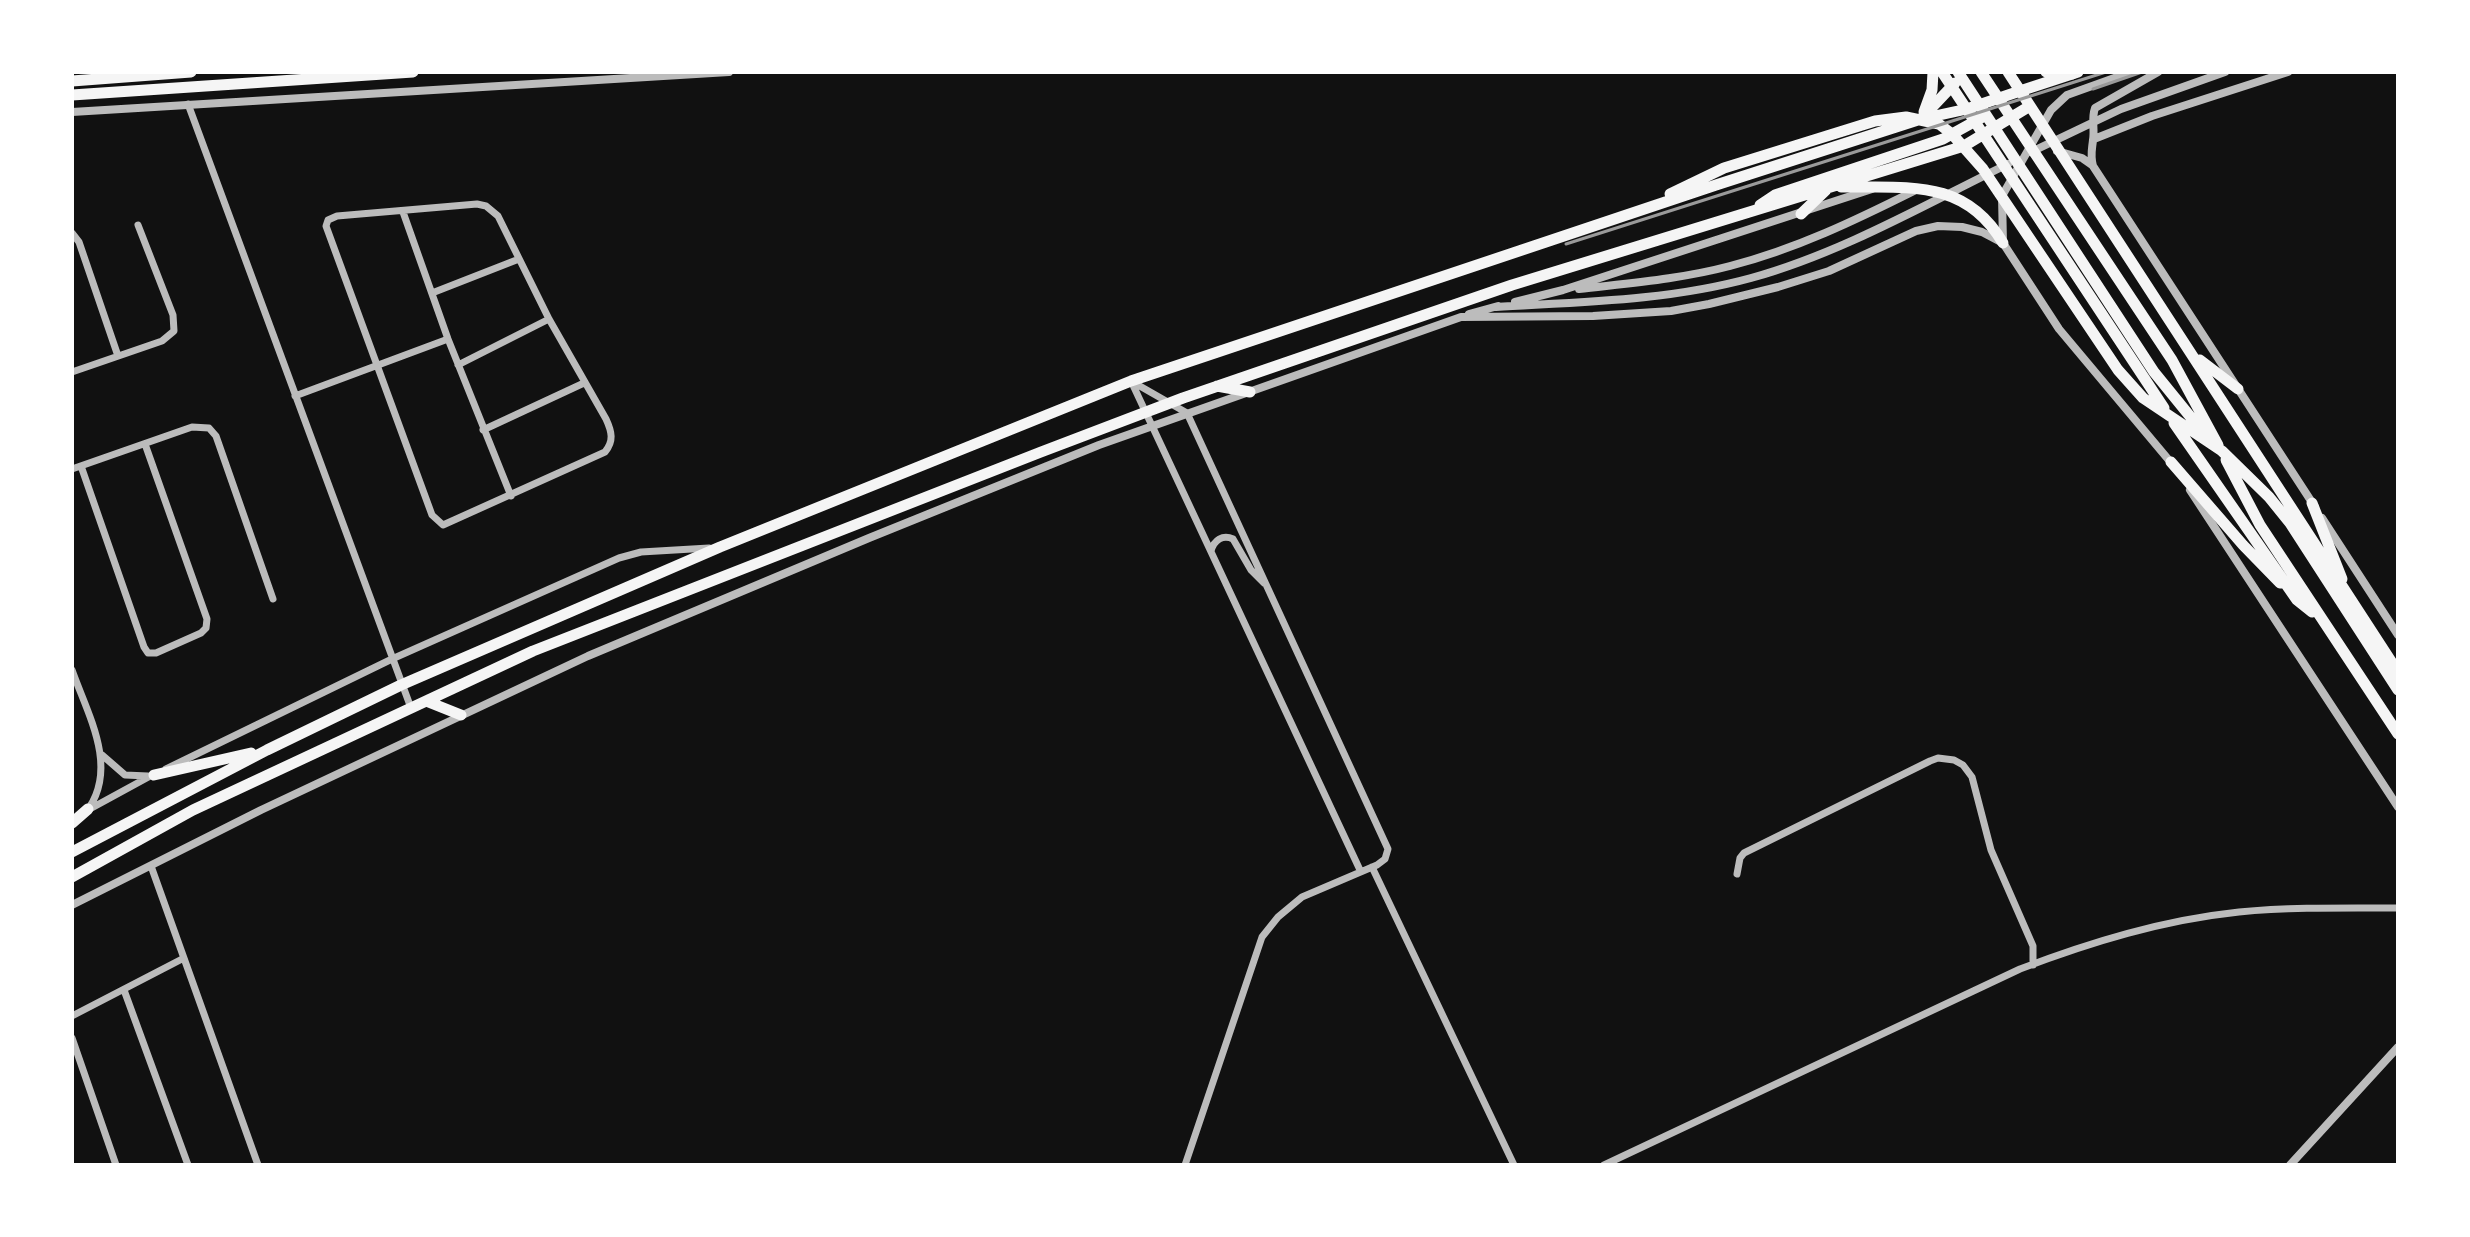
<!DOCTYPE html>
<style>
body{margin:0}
#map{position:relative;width:2470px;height:1237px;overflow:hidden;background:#111;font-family:Lora,serif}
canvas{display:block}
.frame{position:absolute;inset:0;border:74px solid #fff;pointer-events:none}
</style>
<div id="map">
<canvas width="2470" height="1237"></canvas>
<div class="frame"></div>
</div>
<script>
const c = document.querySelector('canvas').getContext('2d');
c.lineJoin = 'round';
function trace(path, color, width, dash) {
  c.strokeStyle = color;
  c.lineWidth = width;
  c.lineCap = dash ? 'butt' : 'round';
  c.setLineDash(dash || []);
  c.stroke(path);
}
const minor = new Path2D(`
 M188,104L411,708
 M477,204L486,206L498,216L549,319L606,419C612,432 614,441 605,452L443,525L432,515L326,226L328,220L337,216Z
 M403,212L448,339L511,496
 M72,233L79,242L118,356
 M432,293L519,259
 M458,365L549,319
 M72,372L162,341L174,331L173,315L138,225
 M1131,381L1187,413L1388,849L1385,859L1377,865L1302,897L1278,917L1262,937L1185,1165
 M1132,383L1360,870
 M295,396L448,339
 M483,430L584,383
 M81,466L144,647L148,653H156L201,633L206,628L207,619L145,444
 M72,469L192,427L209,428L216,436L273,599
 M1211,551C1214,540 1223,534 1233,539L1251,570L1264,583
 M72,670C87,713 118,765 89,808
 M102,755L125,775L148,776
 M166,769L392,659L619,558L641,552L709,548
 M88,810L154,774
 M151,866L258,1165
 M1372,867L1514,1165
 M1737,874L1740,858L1744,853L1930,761L1938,758L1954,760L1963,765L1972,777L1991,850L2033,946V965
 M124,990L188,1165
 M72,1016L184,958
 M72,1038L116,1165
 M1604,1165L2020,969C2091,942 2163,920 2239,912C2291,907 2345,908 2398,908`);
const tertiary = new Path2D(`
 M2131,72L2067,95L2051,110L2002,196L2003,243L2059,329L2173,465
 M2158,72L2095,108C2091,119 2095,129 2093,140C2092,150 2090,155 2093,166L2315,507
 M72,112L729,72
 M2094,139L2152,116L2288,72
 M2057,151L2082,158L2092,165
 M2031,152L2121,109L2225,72
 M1579,289C1630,283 1681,279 1730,266C1796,249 1856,220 1916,190
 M1515,302L1563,290L1872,189
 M1496,307C1581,302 1667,301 1751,278C1841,253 1924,205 2008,164
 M1469,314L1498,306
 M2190,490L2398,807
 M2322,518L2398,635
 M72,905L261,810L588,656L869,538L1099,445L1461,317L1593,316L1671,311L1709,304L1778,287L1829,271L1916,231L1938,226L1962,227L1982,232L1999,241
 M2290,1165L2398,1047`);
const primary = new Path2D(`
 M1942,72L2164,408
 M1958,72L2154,372L2206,436
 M1981,72L2172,360L2218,445
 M2008,72L2398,672
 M2046,72L2072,74
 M1924,112L1932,90L1933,72
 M1921,119L1955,83
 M1841,187C1907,188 1965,178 2003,243
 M1670,194L1724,168L1875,121L1906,117L1939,124L1952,134L1983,169L2118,370L2143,398L2222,451L2269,497L2290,523L2398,690
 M1760,205L1775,195L1943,139L1981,118
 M1801,214L1826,190
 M2200,360L2238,389
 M1217,386L1250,392
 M2174,423L2297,600L2312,612
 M2226,460L2260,525L2398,734
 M2171,462L2243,545L2280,583
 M2312,503L2342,579
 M426,701L461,715
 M154,775L251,753
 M72,823L88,809
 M72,852L267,750L401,685L720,547L1131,381L1716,185L1921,119L1967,109L2020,91
 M72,877L193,810L533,651L1041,452L1183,398L1512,285L1964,146L2030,106`);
const trunk = new Path2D(`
 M72,81L191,72
 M2020,91L2078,72
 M72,95L413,72`);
const rail = new Path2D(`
 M2093,89L2142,72
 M1566,244L2106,72`);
trace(minor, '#bcbcbc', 7);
trace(tertiary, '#bcbcbc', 8);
trace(primary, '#f5f5f5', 11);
trace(trunk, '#f5f5f5', 11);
trace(rail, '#9a9a9a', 3);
</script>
